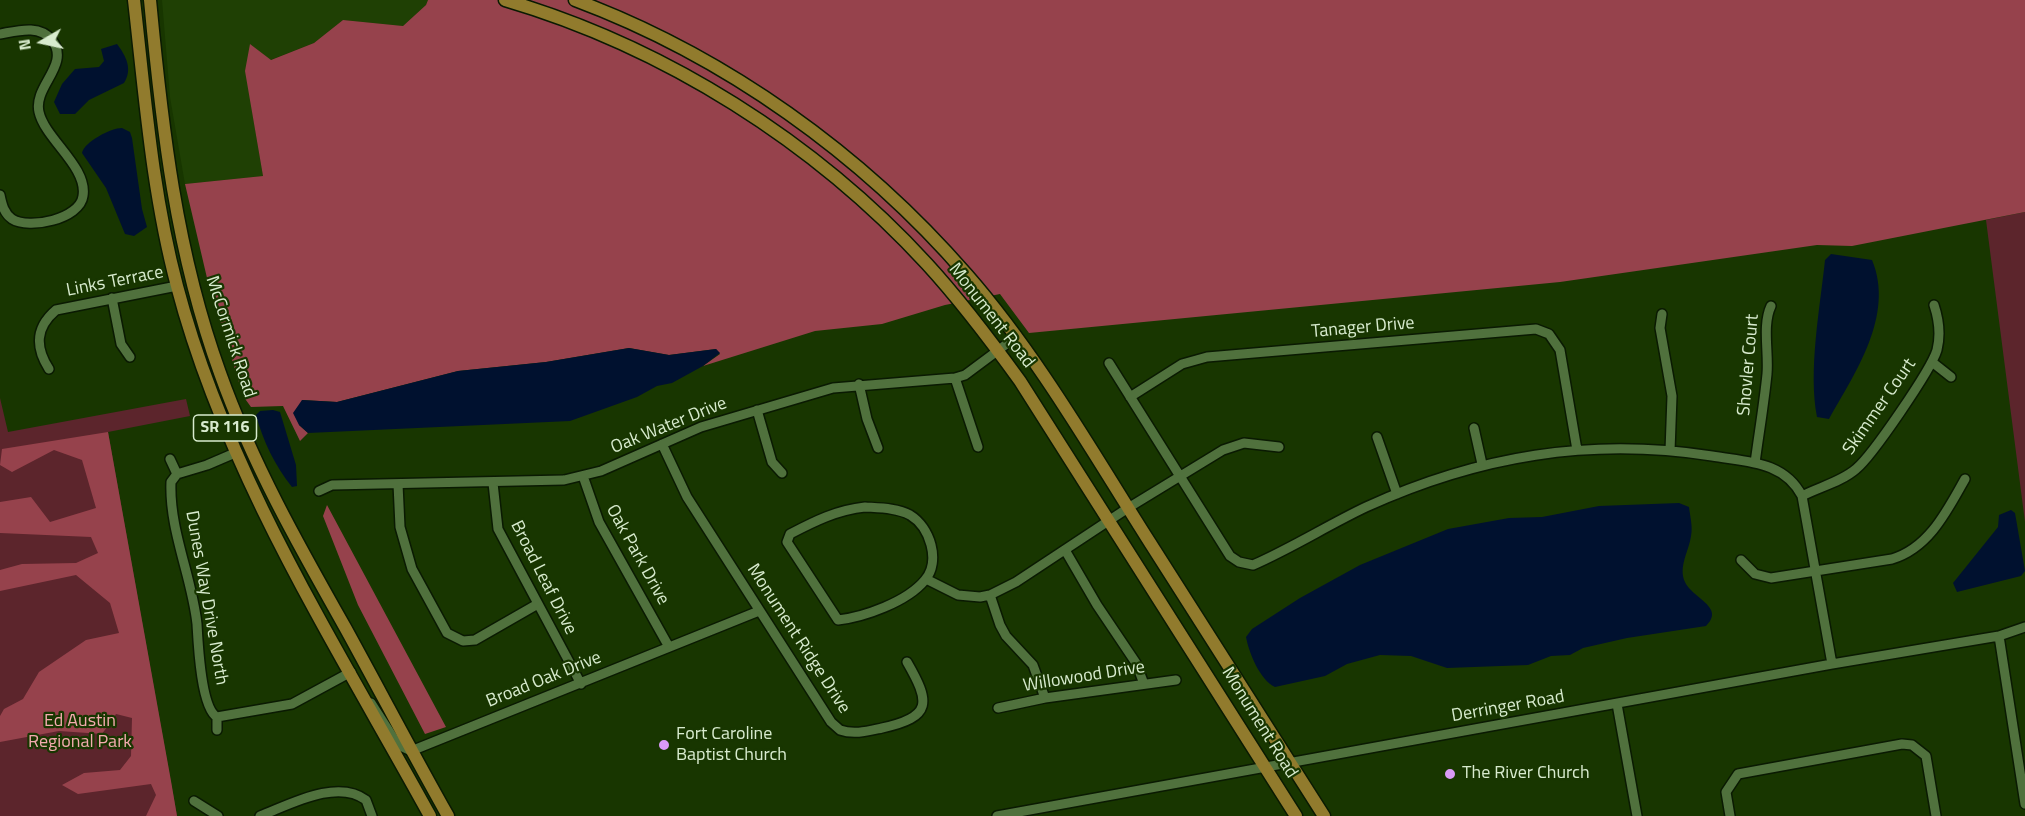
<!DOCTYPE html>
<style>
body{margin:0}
#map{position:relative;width:2025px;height:816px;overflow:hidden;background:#183600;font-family:"Titillium Web",sans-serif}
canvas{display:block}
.north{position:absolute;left:12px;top:12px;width:60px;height:60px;-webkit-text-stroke:4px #183600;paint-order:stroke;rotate:261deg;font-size:16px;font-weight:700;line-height:24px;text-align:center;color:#d8ebce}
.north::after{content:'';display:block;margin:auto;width:21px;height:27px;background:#d8ebce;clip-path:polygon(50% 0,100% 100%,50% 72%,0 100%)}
</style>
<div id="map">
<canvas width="2025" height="816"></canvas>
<div class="north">N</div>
</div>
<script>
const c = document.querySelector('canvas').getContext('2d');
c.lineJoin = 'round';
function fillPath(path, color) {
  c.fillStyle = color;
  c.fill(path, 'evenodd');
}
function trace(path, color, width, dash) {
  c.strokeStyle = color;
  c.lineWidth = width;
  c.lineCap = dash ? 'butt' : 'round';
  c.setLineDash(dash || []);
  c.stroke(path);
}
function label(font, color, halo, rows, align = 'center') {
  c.font = font + ' "Titillium Web",sans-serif';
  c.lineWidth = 4.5;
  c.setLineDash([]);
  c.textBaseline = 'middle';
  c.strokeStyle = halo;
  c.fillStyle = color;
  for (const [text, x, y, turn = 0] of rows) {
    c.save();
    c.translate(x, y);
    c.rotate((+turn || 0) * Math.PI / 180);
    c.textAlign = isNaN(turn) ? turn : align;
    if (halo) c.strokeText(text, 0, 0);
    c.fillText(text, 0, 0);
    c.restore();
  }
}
const built = new Path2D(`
 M162,0H428L426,5L403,26L343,20L314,43L270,60L250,44L252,111L263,176L185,184L170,97Z`);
const green = new Path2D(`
 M2025,212V522L1986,220Z
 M0,398L8,432L186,399L190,416L108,432L177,816H0Z`);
const forest = new Path2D(`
 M428,0H2025V212L1852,246L1817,245L1560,282L1029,333L1000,294L945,305L882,324L815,331L703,366L720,354L716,349L669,355L629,348L546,362L458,371L337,402L302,400L299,425L308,433L300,441L283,406L251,407L243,396L207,278L185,184L263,176L245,71L250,44L271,60L314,43L343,20L403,26L426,5Z
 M108,432L171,781L177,816H146L156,795L151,784L78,794L62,785L84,773L120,770L131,756L132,718L116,714L102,734L59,731L0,742V716L4,709L23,699L39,672L86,640L119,633L110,603L76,575L0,591V570L22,564L76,563L98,553L91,537L0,533V502L31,497L50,522L96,508L82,460L54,450L12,472L0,465L2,449Z
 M327,505L446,727L425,734L358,605L323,516Z`);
const water = new Path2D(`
 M117,44C126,56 133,69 124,83L89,100L75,114H60L54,102L62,84L75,69L99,67L104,61L101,49Z
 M122,128L130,132L132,138L142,209L147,227L134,236L125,234L106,188L82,153C84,142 111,128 122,128Z
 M1831,254L1872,260C1895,315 1855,373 1829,419L1817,417C1808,370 1820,308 1825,260Z
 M629,348L669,355L716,349L720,353L703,366L672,383L657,386L637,397L570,421L308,433L299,425L293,413L302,400L337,402L458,371L546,362Z
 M273,410L280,412L296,465L297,486L292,487C275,466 263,441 256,415L260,411Z
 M1679,503L1689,507C1690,516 1693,527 1691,536C1689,551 1678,567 1685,582C1692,598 1726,607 1706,626L1627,638L1583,648L1570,655L1551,656L1528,665L1447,668L1411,656L1380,655L1347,664L1325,676L1275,687C1260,680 1249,653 1246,637L1252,629L1300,598L1360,565L1448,529L1509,518L1542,517L1599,506Z
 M2011,510L2015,513L2025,571L2021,576L1957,592L1953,583L1998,527L1999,515Z`);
const minor = new Path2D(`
 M0,34C17,31 39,24 52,40C71,65 33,86 39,112C45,139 88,167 83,196C80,219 29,230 12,219C4,213 2,205 0,195
 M112,298L121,344L130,357
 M1662,314L1660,328L1672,396L1670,451
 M1932,362L1951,377
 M1109,363L1230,556L1239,562L1253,565C1292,548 1328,525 1366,507C1478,456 1590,437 1712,456C1747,462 1784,461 1802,496L1832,664
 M49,369C35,347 35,328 56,310L177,286
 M955,378L978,447
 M859,384L867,419L878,448
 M1130,397L1182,364L1207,357L1536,329L1549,334L1560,350L1577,450
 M757,410L772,462L782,473
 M1474,428L1482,464
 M1377,437L1397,494
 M662,444L687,497L831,722L840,730C854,735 868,731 882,728C933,717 930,702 907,662
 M170,459L177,474
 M1755,463C1759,433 1764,404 1767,374C1769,353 1762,325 1771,306
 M583,476L599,522L669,647
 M493,483L498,529L581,684
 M398,484L400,527L412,569L447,633L463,641L475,640L536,605
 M319,491L332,485L564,480L601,471L701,427L833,388L955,378L965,375L1016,337
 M1802,496C1819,487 1841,482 1856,469C1872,456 1931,370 1937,350C1941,334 1939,320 1934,305
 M865,507C880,508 897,508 910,515C930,527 941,561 925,580C907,602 864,617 838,620L787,542L790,534C815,521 837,510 865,507Z
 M1065,550L1097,605L1136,663L1144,684
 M1741,560L1755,574L1771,578L1892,559C1929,548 1947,511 1965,479
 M926,579L958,595L980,597L990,595L1016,582L1128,508L1223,450L1244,443L1279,447
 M990,595L1000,625L1006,636L1033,665L1045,698
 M1999,636L2025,804
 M371,703L398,745L411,751L759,611
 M1617,704L1637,816
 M998,708L1045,698L1176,680
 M217,717C201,708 198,642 197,624C192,577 169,530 171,482L177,474L207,465L235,453
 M217,717L292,704L351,672
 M217,730V717
 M194,801L218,816
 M260,816C289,805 337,778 366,800L372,816
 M997,816L1832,664L1999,636L2025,627
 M1730,816L1726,792L1738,774L1902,744L1912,745L1926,756L1936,816`);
const major = new Path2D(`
 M134,0C145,96 152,192 177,286C227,476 336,645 430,816
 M150,0C162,127 176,252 220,373C252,463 299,546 346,629C380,691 413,754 448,816
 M505,0C665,47 815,142 927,264C961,301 991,341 1020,381L1296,816
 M575,0C725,56 862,154 967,275C1037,355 1090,448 1147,538C1206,630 1265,723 1324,816`);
const markers = [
 [664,745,6,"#da9af6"],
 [1450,774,6,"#da9af6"]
];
const shields = [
 [225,428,63]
];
const shieldNames = [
 ["SR 116",225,428]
];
const streetNames = [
 ["Links Terrace",115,282,-11],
 ["Monument Road",991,316,52],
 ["Tanager Drive",1363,328,-5],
 ["McCormick Road",230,337,72],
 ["Shovler Court",1749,365,-85],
 ["Skimmer Court",1880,407,-55],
 ["Oak Water Drive",669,426,-22],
 ["Oak Park Drive",637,555,61],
 ["Broad Leaf Drive",543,578,63],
 ["Dunes Way Drive North",206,598,80],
 ["Monument Ridge Drive",798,639,57],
 ["Willowood Drive",1084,677,-9],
 ["Broad Oak Drive",544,680,-22],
 ["Derringer Road",1508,707,-10],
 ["Monument Road",1259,723,58]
];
const parkNames = [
 ["Ed Austin",80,722],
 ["Regional Park",80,743]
];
const poiNames = [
 ["Fort Caroline",676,735],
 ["Baptist Church",676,756],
 ["The River Church",1462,774]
];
fillPath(built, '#1f4004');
fillPath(green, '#5c252c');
fillPath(forest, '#96424c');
fillPath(water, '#00112f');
trace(minor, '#0a1a02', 12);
trace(major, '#0a1a02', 15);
trace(minor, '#50713d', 9);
trace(major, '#917b2d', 12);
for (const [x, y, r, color] of markers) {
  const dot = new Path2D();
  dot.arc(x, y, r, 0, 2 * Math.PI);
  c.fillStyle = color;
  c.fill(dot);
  trace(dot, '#183600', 2);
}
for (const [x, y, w] of shields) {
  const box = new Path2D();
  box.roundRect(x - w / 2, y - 13, w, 26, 4.5);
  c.fillStyle = '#183600';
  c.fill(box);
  trace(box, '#d8ebce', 1.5);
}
label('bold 16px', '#d8ebce', null, shieldNames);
label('18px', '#d8ebce', '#183600', streetNames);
label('18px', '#f4abaf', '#183600', parkNames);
label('18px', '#d8ebce', '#183600', poiNames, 'left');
</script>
